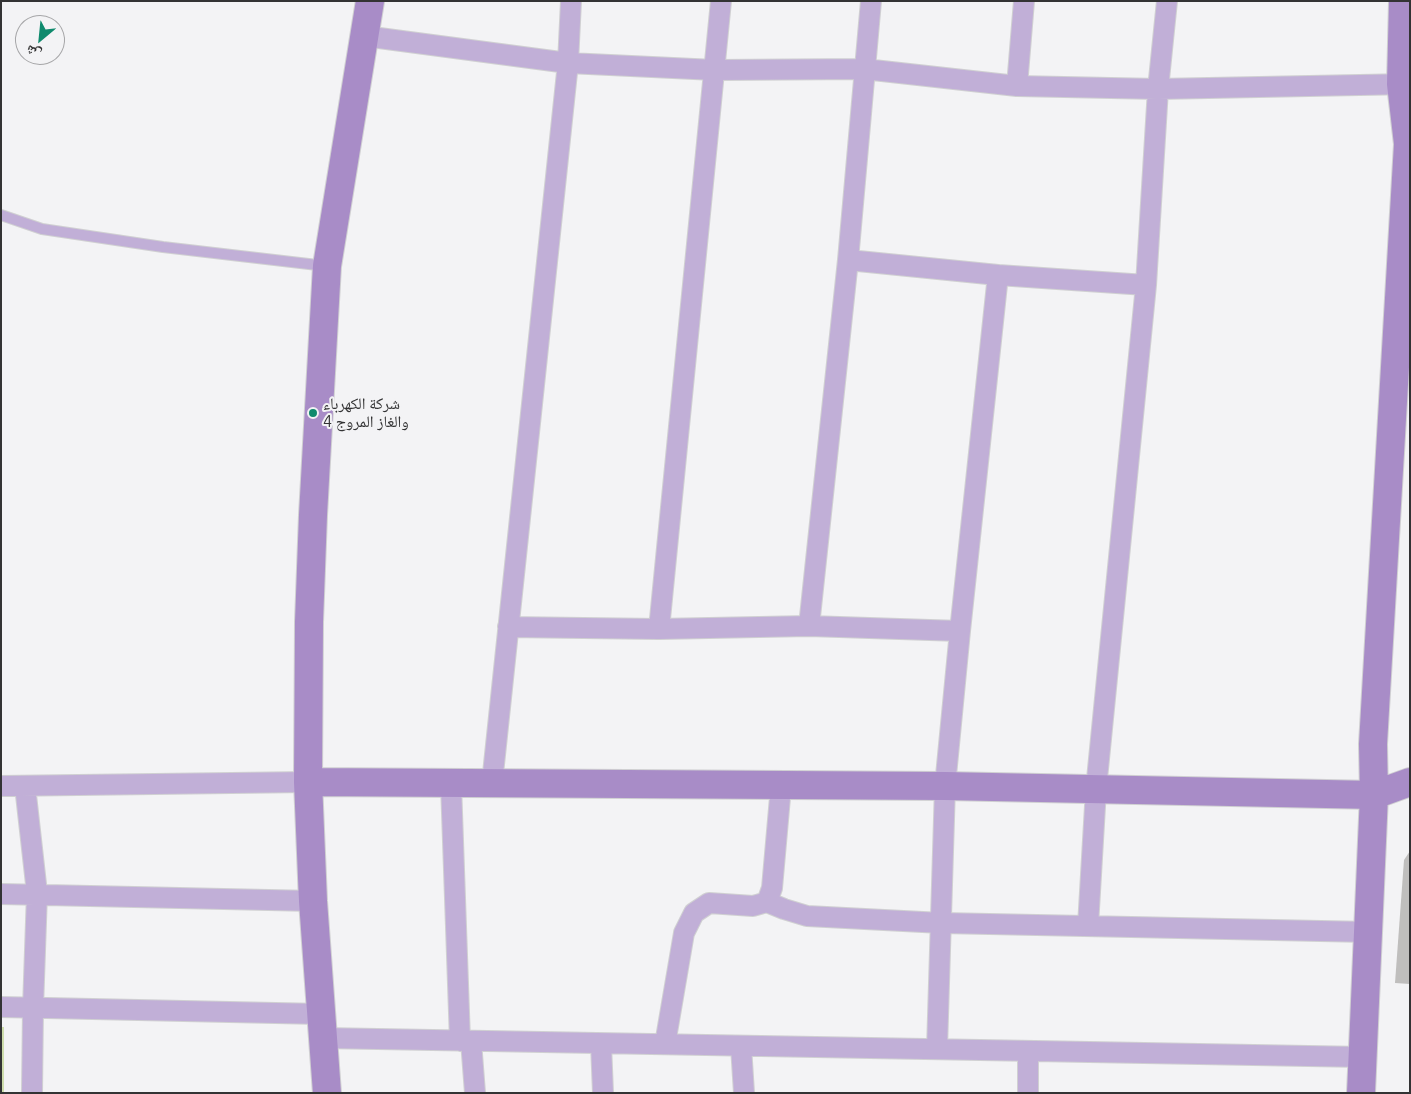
<!DOCTYPE html>
<meta charset="utf-8">
<style>
body{margin:0}
#map{position:relative;width:1411px;height:1094px;overflow:hidden;background:#f3f3f5;font-family:Ubuntu,"Noto Naskh Arabic",sans-serif}
canvas{display:block}
.frame{position:absolute;inset:0;border:2px solid #333334;pointer-events:none}
.north{position:absolute;left:15px;top:15px;width:50px;height:50px;box-sizing:border-box;background:#f3f3f5;border:1px solid #a6a6a8;border-radius:50%;rotate:208deg;font-size:14px;font-weight:700;line-height:20px;text-align:center;color:#333334}
.north::after{content:'';display:block;margin:auto;width:18px;height:22px;background:#0f8a6d;clip-path:polygon(50% 0,100% 100%,50% 72%,0 100%)}
</style>
<div id="map">
<canvas width="1411" height="1094"></canvas>
<div class="frame"></div>
<div class="north">ش</div>
</div>
<script>
const c = document.querySelector('canvas').getContext('2d');
c.lineJoin = 'round';
function fillPath(path, color) {
  c.fillStyle = color;
  c.fill(path, 'evenodd');
}
function trace(path, color, width, dash) {
  c.strokeStyle = color;
  c.lineWidth = width;
  c.lineCap = dash ? 'butt' : 'round';
  c.setLineDash(dash || []);
  c.stroke(path);
}
function label(font, color, halo, rows, align = 'center') {
  c.font = font + ' Ubuntu,"Noto Naskh Arabic",sans-serif';
  c.lineWidth = 4;
  c.setLineDash([]);
  c.textBaseline = 'middle';
  c.strokeStyle = halo;
  c.fillStyle = color;
  for (const [text, x, y, turn = 0] of rows) {
    c.save();
    c.translate(x, y);
    c.rotate((+turn || 0) * Math.PI / 180);
    c.textAlign = isNaN(turn) ? turn : align;
    if (halo) c.strokeText(text, 0, 0);
    c.fillText(text, 0, 0);
    c.restore();
  }
}
const green = new Path2D(`
 M1,1027H4V1093H1Z`);
const building = new Path2D(`
 M1410,851V984L1395,983L1404,860Z`);
const lane = new Path2D(`
 M1,215L42,229L163,247L326,266`);
const street = new Path2D(`
 M364,36L568,63L715,70L864,69L1017,86L1158,89L1410,84
 M1017,86L1024,1
 M848,260L998,275L1146,285
 M809,626L848,260L871,1
 M508,627L659,629L809,626L960,631
 M659,629L721,1
 M492,783L568,63L571,1
 M451,784L460,1041
 M1,786L308,782
 M25,786L37,893L33,1008L32,1093
 M1,894L313,901
 M767,902L784,909L807,916L942,923L1368,932
 M1088,926L1096,789L1146,285L1158,89L1167,1
 M1,1007L321,1014
 M323,1038L1363,1057
 M471,1041L475,1093
 M601,1044L603,1093
 M665,1044L684,933L694,913L709,903L753,906L767,902L772,888L781,786
 M741,1046L744,1093
 M937,1049L945,786L960,631L998,275
 M1028,1093V1051`);
const secondary = new Path2D(`
 M308,782L945,786L1374,795L1410,782
 M327,1093L313,901L308,782L309,622L313,515L327,266L370,1
 M1361,1093L1374,795L1373,744L1408,144L1401,84L1403,1`);
const markers = [
 [313,413,5,"#0f8a6d"]
];
const poiNames = [
 ["شركة الكهرباء",323,404],
 ["والغاز المروج 4",323,422]
];
fillPath(green, '#ceddac');
fillPath(building, '#bfbebd');
trace(lane, '#d0d0d2', 12);
trace(street, '#d0d0d2', 22);
trace(secondary, '#d0d0d2', 30);
trace(lane, '#c1afd7', 10);
trace(street, '#c1afd7', 20);
trace(secondary, '#a88cc7', 28);
for (const [x, y, r, color] of markers) {
  const dot = new Path2D();
  dot.arc(x, y, r, 0, 2 * Math.PI);
  c.fillStyle = color;
  c.fill(dot);
  trace(dot, '#f3f3f5', 2);
}
label('16px', '#333334', '#f3f3f5', poiNames, 'left');
</script>
